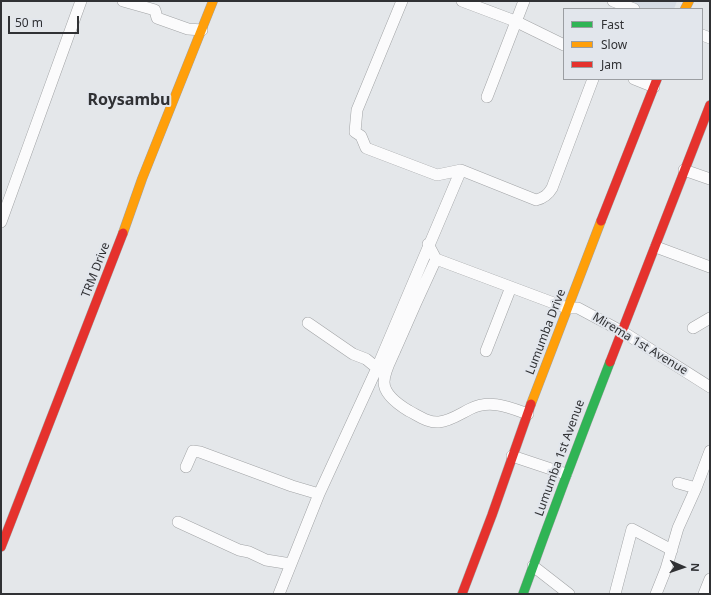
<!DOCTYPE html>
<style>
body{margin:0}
#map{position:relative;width:711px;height:595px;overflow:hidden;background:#e4e7ea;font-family:"Noto Sans",sans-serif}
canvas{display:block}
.frame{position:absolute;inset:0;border:2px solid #303134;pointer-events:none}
.legend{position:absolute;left:563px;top:8px;width:140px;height:72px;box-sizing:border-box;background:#e2e6ec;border:1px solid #9b9ea2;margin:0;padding:5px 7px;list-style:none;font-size:12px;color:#303134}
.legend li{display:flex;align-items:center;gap:8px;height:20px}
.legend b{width:20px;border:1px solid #9b9ea2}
.north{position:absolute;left:663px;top:547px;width:40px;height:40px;-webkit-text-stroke:3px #e2e6ec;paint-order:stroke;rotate:92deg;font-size:11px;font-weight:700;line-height:16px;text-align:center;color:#303134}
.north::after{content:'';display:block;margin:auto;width:14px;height:18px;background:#303134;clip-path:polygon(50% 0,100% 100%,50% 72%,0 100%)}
.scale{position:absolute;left:8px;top:16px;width:71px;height:18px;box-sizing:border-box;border:2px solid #303134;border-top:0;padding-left:5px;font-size:12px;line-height:14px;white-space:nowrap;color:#303134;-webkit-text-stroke:3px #e2e6ec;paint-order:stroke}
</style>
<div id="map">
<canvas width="711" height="595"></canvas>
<div class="frame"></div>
<ul class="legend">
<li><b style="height:5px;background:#30b455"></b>Fast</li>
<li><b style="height:5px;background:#ff9f0a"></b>Slow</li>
<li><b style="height:5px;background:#e5322d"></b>Jam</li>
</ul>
<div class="north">N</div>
<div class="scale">50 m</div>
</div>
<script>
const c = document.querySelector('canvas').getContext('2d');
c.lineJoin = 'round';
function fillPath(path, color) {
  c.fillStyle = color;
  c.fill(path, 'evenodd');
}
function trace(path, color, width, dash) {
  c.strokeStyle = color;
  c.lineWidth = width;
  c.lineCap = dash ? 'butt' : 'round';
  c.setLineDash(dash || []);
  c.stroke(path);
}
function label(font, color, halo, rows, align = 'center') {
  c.font = font + ' "Noto Sans",sans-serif';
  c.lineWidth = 4;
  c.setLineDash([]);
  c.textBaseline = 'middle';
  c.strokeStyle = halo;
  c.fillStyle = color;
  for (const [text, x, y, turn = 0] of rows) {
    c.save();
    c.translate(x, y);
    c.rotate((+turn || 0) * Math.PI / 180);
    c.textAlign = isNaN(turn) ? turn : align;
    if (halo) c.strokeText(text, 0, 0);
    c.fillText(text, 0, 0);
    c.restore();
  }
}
const built = new Path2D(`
 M616,1H677L674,9H637Z`);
const street = new Path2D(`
 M123,1L155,10L157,18L188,29L202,30
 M402,1L357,110L355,132L361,136L366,148L437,175L461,170L536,200C544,198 548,195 552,188L593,79
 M462,1L515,21L564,45
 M613,1L634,9
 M702,35L710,38
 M634,79L654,87
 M487,97L524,1
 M684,170L710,179
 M1,222L81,1
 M428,244L436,259L567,308H578L623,332L710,387
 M656,247L710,267
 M436,259C422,289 409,318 396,348C392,358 384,371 384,382C384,395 399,405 409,411C419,416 428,423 439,422C450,421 460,414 470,409C490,399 508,407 528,414
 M308,323L353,354L366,359L377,368
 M693,328L710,318
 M486,351L511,287
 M512,456L566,474
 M186,467L193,451L200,452L292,486L319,494
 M678,483L696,488
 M178,522L239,550L249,552L266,560L291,564
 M533,566L569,594
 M279,594L319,494L377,368L461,170
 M615,594L632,529L672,550
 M656,594L666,569L678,528L696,488L710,451
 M704,594L710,579`);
const fast = new Path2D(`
 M523,594C551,516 580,439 610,362`);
const slow = new Path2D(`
 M685,9L689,1
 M123,233L142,179L213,1
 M531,404L601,221`);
const jam = new Path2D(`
 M601,221L657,79
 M610,362L710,105
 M1,547L123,233
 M462,594L492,515L531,404`);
const streetNames = [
 ["TRM Drive",96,270,-69],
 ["Lumumba Drive",546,332,-69],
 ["Mirema 1st Avenue",640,344,31],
 ["Lumumba 1st Avenue",560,458,-70]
];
const districtNames = [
 ["Roysambu",129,100]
];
fillPath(built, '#d5dbe3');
trace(street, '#a1a3a5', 12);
trace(fast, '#a1a3a5', 10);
trace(slow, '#a1a3a5', 10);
trace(jam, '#a1a3a5', 10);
trace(street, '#fbfbfc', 11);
trace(fast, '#30b455', 9);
trace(slow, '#ff9f0a', 9);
trace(jam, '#e5322d', 9);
label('12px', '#303134', '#e2e6ec', streetNames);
label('bold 16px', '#303134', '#e2e6ec', districtNames);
</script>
